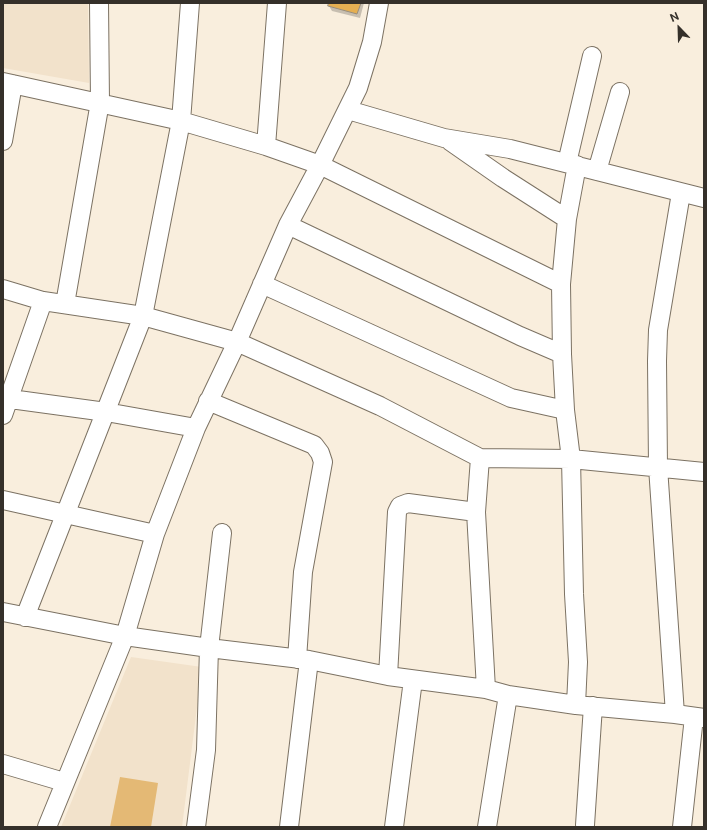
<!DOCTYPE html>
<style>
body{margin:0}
#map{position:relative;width:707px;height:830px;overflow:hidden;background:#f9eedd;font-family:"Public Sans",sans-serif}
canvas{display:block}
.frame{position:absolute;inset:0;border:4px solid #35302a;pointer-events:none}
.north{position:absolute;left:659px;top:8px;width:40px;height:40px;-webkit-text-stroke:3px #f9eedd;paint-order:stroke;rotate:337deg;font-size:11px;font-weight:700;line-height:16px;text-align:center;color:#35302a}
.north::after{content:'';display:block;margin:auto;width:14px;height:18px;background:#35302a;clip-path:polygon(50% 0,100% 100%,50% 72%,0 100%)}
</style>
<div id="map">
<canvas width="707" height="830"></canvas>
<div class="frame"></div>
<div class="north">N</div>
</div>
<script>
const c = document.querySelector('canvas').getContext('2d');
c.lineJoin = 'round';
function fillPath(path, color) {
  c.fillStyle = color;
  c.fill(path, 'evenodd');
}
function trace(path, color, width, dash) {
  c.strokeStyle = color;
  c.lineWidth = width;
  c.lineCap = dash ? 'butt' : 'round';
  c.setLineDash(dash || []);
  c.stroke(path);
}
const built = new Path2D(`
 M3,3H88L89,83L3,68Z
 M131,657L202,667L182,827H61Z`);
const green = new Path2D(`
 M120,777L158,783L151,827H110Z`);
const shadow = new Path2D(`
 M330,3H364L360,18L332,11L329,6Z`);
const building = new Path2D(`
 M329,3H361L357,14L328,6Z`);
const minor = new Path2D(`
 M3,82L181,121L266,146L320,165L561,284
 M348,110L444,138L510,149L704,198
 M3,141L13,84
 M450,141L503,178L567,219
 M266,146L277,3
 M567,163L592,56
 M597,171L620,92
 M288,225L520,336L562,354
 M262,284L511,398L565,410
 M3,289L43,301L143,316L237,342L380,406L480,458L571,459L704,472
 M65,304L100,102L99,3
 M3,398L106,412L196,428
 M208,401L314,445L320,453L323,462L303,572L297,659
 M3,415L43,301
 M480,458L476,512L486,689
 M3,500L155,534
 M3,612L125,636L209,648L309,660L388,676L486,689L508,695L576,705L675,714L704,718
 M25,617L143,316L181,121L190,3
 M388,676L397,512L400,506L408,503L476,512
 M576,705L578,662L574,594L571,459L565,410L562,354L561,284L567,219L577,165
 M675,714L658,467L657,361L658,330L681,193
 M3,764L64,782
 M585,825L593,706
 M47,827L125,636L155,534L196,428L237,342L288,225L320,165L358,88L372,42L379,3
 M196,827L206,750L209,648L222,533
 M289,827L309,660
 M394,827L413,680
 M487,827L508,695
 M682,827L694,717`);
fillPath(built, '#f2e2cb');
fillPath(green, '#e4b975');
fillPath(shadow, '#0003');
fillPath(building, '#e5af52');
trace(building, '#978c7d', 1);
trace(minor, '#7c7263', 20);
trace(minor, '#fff', 18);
</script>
